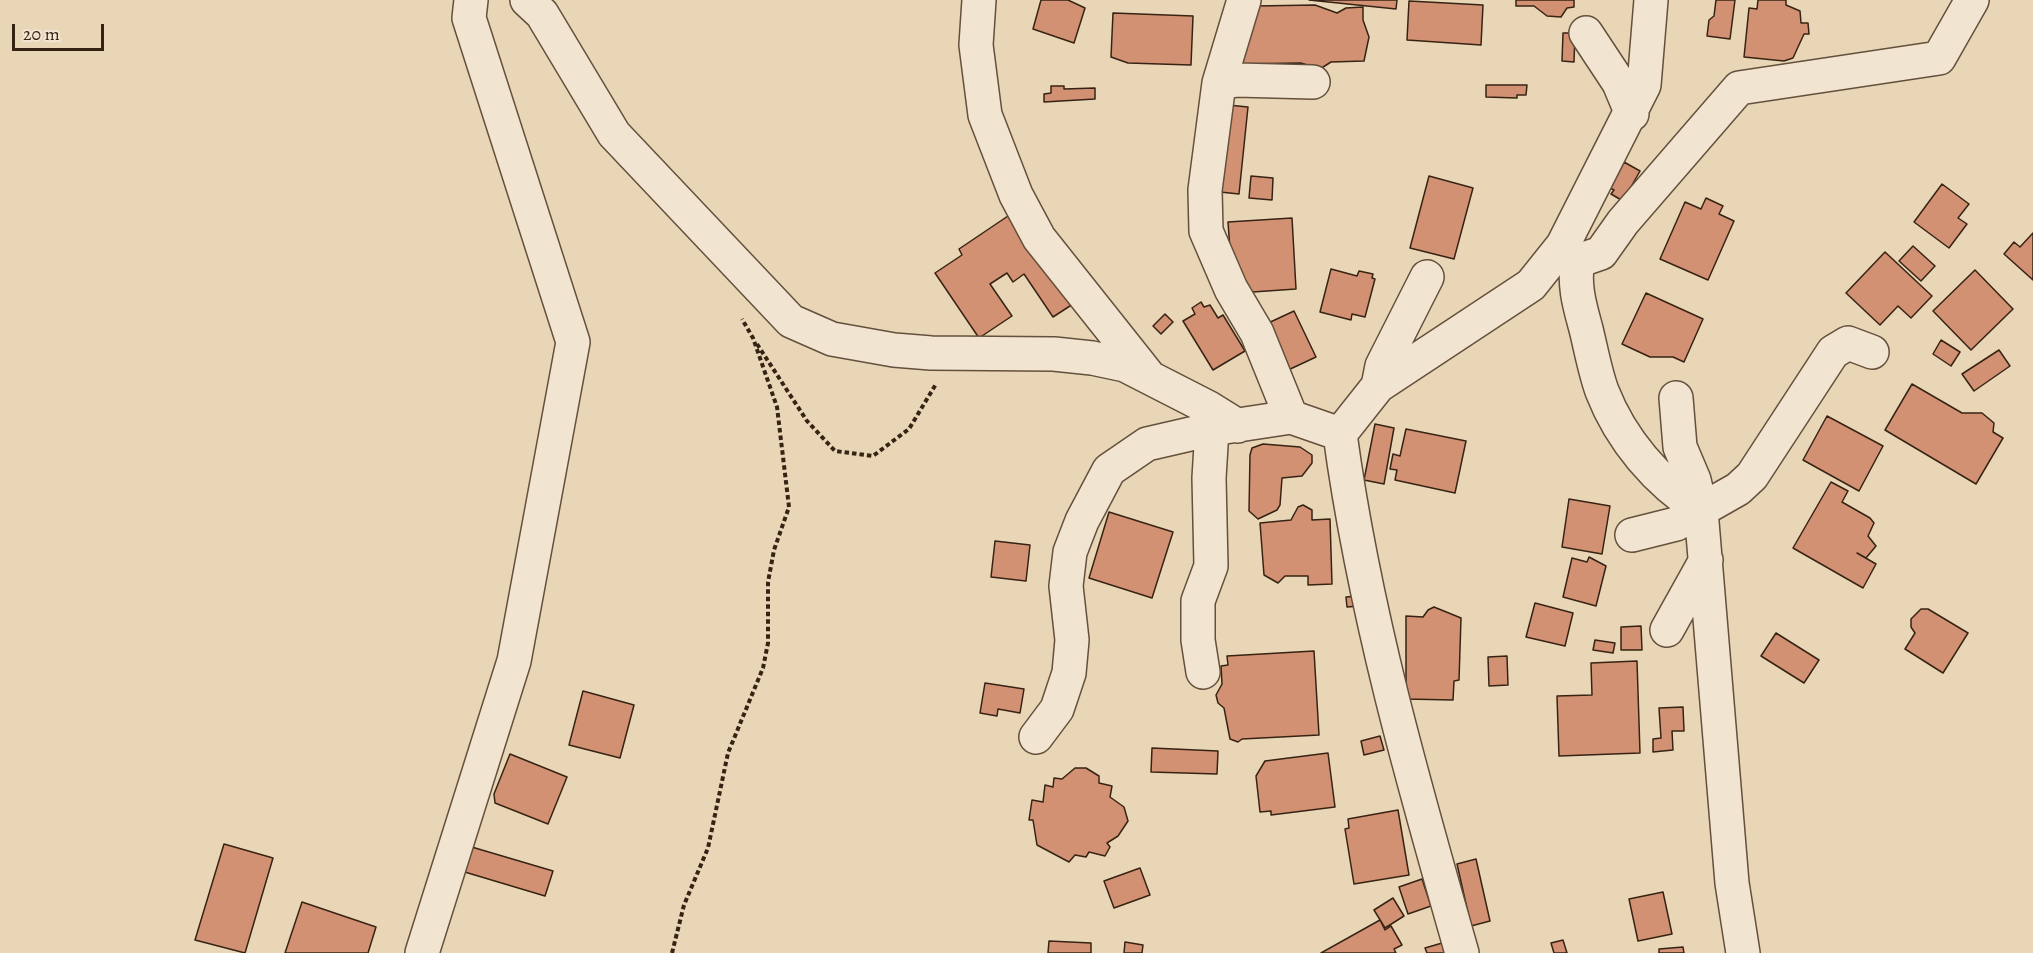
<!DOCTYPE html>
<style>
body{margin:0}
#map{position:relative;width:2033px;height:953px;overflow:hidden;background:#e9d6b6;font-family:Alegreya,serif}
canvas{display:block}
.scale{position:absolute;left:12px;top:24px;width:92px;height:27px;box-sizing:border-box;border:3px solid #372314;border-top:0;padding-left:8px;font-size:18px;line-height:21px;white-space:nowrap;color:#372314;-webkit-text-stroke:4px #f1e4d0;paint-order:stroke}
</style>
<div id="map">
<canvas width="2033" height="953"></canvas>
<div class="scale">20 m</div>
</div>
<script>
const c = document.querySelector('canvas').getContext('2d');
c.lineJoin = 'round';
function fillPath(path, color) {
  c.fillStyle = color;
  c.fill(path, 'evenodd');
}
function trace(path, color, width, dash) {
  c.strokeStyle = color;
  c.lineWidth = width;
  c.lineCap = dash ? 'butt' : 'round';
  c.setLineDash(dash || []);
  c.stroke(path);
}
const building = new Path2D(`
 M1041,0H1068L1085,8L1074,43L1033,29Z
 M1309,0H1397L1396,9Z
 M1516,0H1574V7L1567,8L1561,17L1547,16L1534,6H1516Z
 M1716,0H1735L1730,39L1707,36L1709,20L1714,16Z
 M1758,0H1786V5L1800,11L1801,23H1808L1809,34H1804L1793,58L1784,61L1744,57L1749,8L1757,9Z
 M1409,1L1483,5L1481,45L1407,40Z
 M1315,5L1337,13L1346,8L1363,7V20L1369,37L1364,61L1331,62L1320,69L1301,63L1237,64L1256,6Z
 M1113,13L1193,16L1191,65L1128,63L1111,57Z
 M1563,33H1575L1574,62L1562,61Z
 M1486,85H1527L1526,95H1517V98L1486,97Z
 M1051,86H1064V89L1095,88V99L1044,102V94L1051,93Z
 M1228,105L1248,107L1239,194L1220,192Z
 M1624,162L1640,171L1623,201L1611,194L1614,190L1610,188Z
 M1251,176L1273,178L1272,200L1249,198Z
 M1429,176L1473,188L1454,259L1410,248Z
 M1942,184L1969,204L1958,218L1967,224L1949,248L1914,222Z
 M1706,198L1723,206L1719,214L1734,221L1708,280L1660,259L1685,202L1701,209Z
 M1008,216L1073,304L1053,317L1024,274L1013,282L1007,273L990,284L1012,316L979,338L935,273L962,255L959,249Z
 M1292,218L1296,289L1238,293L1232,277L1228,222Z
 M2033,233V280L2004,254L2014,242L2020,247Z
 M1913,246L1935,266L1921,281L1899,261Z
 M1885,252L1932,296L1911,318L1898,306L1880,325L1846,293Z
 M1331,269L1357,276L1359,271L1373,274L1372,278L1375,279L1365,317L1352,314L1351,320L1320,312Z
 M1975,270L2013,309L1971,350L1933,311Z
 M1646,293L1703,319L1684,362L1673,357H1650L1622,344Z
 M1201,302L1204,307L1210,305L1218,318L1223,315L1245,351L1213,370L1183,321L1195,314L1192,308Z
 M1294,311L1316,357L1286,371L1264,325Z
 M1165,314L1173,322L1161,334L1153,326Z
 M1941,340L1960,352L1951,366L1933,354Z
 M1999,350L2010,366L1974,391L1962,374Z
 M1912,384L1962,413H1982L1994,423L1993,432L2003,438L1976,484L1885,430Z
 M1827,416L1883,446L1859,491L1803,460Z
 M1375,424L1394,428L1384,484L1364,480Z
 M1406,429L1466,441L1455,493L1395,480L1397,470L1390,469L1393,454L1400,456Z
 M1263,444L1300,447L1312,455V463L1302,476L1282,478L1280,505L1277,510L1258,519L1249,511L1250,455L1252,448Z
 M1831,482L1848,491L1842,502L1870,518L1874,523L1868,536L1876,546L1866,558L1857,553L1876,564L1863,588L1793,548Z
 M1569,499L1610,506L1602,554L1562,547Z
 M1303,505L1312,510V520L1330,519L1332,584L1308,585V576H1285L1278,583L1264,575L1260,523L1291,520L1298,507Z
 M1109,512L1173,532L1152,598L1089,578Z
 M995,541L1030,545L1026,581L991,577Z
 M1589,557L1606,566L1596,606L1563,597L1572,558L1587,562Z
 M1357,596L1359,606L1347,607L1346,597Z
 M1535,603L1573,613L1565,646L1526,637Z
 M1434,607L1461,618L1459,680L1454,681L1453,700L1406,699V616L1423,617L1428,610Z
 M1921,609H1928L1968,633L1943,673L1905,649L1915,633L1911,627V619Z
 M1641,626L1642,650H1621V627Z
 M1776,633L1819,660L1804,683L1761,656Z
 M1595,640L1615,643L1613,653L1593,650Z
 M1314,651L1319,735L1242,739L1238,742L1230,739L1224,708L1218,703L1216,695L1222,684L1221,666L1228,665L1227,656Z
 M1507,656L1508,685L1489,686L1488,657Z
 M1637,661L1640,753L1559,756L1557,696L1592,695L1591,663Z
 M985,683L1024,689L1020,713L998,709L997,716L980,713Z
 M583,691L634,705L620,758L569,745Z
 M1683,707L1684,731H1672L1673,750L1653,752V739L1661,738L1659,708Z
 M1380,736L1384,750L1364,755L1361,741Z
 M1152,748L1218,751L1217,774L1151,772Z
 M1328,753L1335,807L1271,815V811L1260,812L1256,776L1265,761Z
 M510,754L567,777L548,824L495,803L494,794Z
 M1075,768H1086L1099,776V783L1112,786L1110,797L1124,807L1128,821L1118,836L1107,843L1110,847L1105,856L1089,852L1086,857L1075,855L1069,862L1037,845L1033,820H1029L1032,800L1043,802L1045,785L1053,787L1054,778L1062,779Z
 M1398,810L1409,875L1354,884L1345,829L1349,828L1348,819Z
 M224,844L273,858L245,953L195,940Z
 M465,845L553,871L545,896L458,870Z
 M1476,859L1490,921L1471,926L1457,864Z
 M1140,868L1150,895L1114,908L1104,881Z
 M1422,879L1431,906L1408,914L1399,887Z
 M1663,892L1672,934L1638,941L1629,899Z
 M1393,898L1404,916L1385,928L1374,910Z
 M302,902L376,927L368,953H285Z
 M1380,920L1385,930L1391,926L1402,945L1394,949L1396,953H1321Z
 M1563,940L1567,953H1554L1551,943Z
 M1049,941L1091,943V953H1048Z
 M1449,941L1453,953H1427L1425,948Z
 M1125,942L1143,945L1142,953H1124Z
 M1683,947L1684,953H1659V949Z`);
const path = new Path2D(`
 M757,344L807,421L835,451L873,456L909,429L936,384
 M672,953L684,905L708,848L728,753L763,668L768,643V582L774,550L789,507L777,407L753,338L742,319`);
const minor = new Path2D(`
 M527,0L542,14L614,134L791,321L832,339L894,350L931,353L1054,354L1092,358L1125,365L1209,408L1238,426
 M979,0L976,45L985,115L1016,195L1039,238L1147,374
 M1244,0L1219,83L1205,190L1206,231L1231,289L1257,333L1291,417
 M1586,33L1619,83L1632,114
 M1219,83L1237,80L1313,82
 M1564,246L1578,261L1601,253L1623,222L1739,88L1939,58L1972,0
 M1578,261C1573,284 1580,307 1586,329C1591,349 1595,372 1602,391C1621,440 1657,482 1701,510L1738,489L1752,476L1833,352L1848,343L1872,352
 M1378,386L1382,366L1427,277
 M1676,398L1680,447L1694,480L1701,510L1732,883L1743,953
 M1632,535L1676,524L1701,510
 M1667,630L1706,560
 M1203,672L1198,640V601L1211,566L1209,478L1212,429
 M1036,737L1057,709L1069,673L1072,640L1066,586L1070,552L1082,521L1109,470L1147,444L1212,429L1291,417L1340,434
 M422,953L514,661L573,342L469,18L471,0
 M1462,953C1413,782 1364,611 1340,434L1378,386L1531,285L1563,245L1644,85L1651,0`);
fillPath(building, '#d39173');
trace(building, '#372314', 1.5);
trace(minor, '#64503c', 36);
trace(path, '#372314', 4, [4.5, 3]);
trace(minor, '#f1e4d0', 33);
</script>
